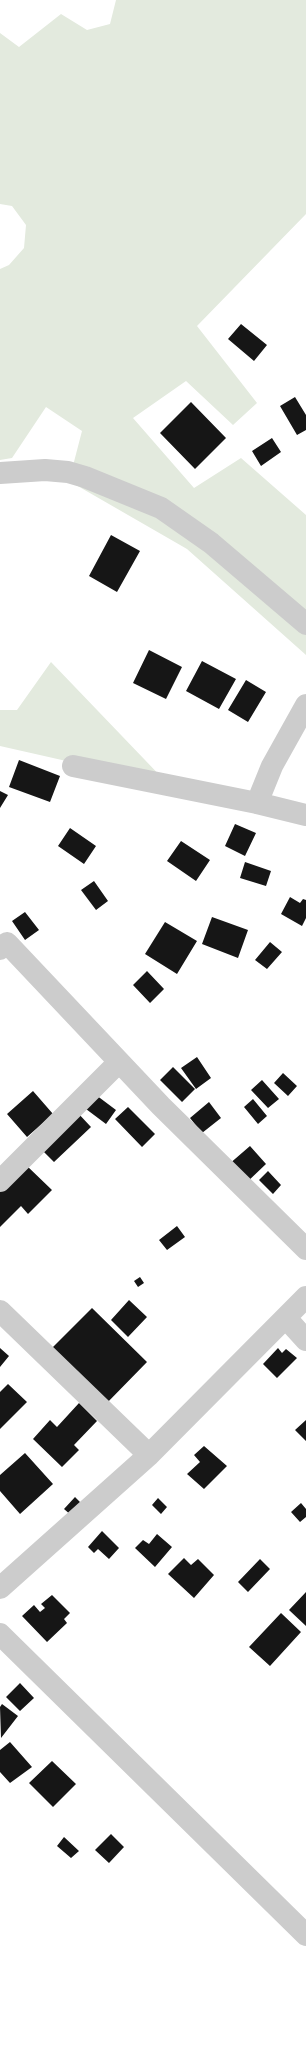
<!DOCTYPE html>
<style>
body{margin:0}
canvas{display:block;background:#fff}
</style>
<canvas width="306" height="2056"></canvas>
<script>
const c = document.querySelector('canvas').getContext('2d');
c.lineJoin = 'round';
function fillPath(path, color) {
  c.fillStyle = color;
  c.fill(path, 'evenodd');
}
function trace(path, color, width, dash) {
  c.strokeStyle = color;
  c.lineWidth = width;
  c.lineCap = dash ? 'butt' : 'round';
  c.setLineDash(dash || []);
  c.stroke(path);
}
const green = new Path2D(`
 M116,0H306V214L197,326L257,403L233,425L186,381L133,418L194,488L241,458L306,515V655L187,549L69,481L82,431L46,407L12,458L0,460V269L9,265L24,248L26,225L12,206L0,204V33L19,47L61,14L87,30L110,24Z
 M51,662L168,784L0,746V710H17Z`);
const building = new Path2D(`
 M241,324L267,345L254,361L228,339Z
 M295,397L306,415V430L297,435L280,406Z
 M191,402L226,438L195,469L160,433Z
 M272,438L281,452L261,466L252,451Z
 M111,535L140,551L117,592L89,576Z
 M149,650L182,667L166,699L133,683Z
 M202,661L236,679L219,709L186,691Z
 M246,680L266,692L248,722L228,710Z
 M19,760L60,776L50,802L9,787Z
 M0,791L8,795L0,808Z
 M235,824L256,833L245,856L225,846Z
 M70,828L96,846L84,864L58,846Z
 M181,841L210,860L196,881L167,861Z
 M245,862L271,871L266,886L240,878Z
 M94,881L108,901L96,910L81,890Z
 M290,897L300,903L303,899L306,900V918L302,926L281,914Z
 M25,912L39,930L25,940L12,921Z
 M212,917L248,930L238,958L202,944Z
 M165,922L197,941L177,974L145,954Z
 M270,942L282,952L267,969L255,960Z
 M147,971L164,989L150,1003L133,985Z
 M197,1057L211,1078L196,1089L181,1068Z
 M173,1067L195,1089L182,1102L160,1080Z
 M283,1073L297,1086L288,1096L274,1083Z
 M262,1080L279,1099L268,1108L251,1090Z
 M33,1091L53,1114L27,1137L7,1114Z
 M92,1092L116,1110L106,1124L82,1106Z
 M253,1099L267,1116L258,1124L244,1107Z
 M209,1102L221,1118L202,1133L190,1118Z
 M128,1107L155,1134L142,1147L115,1119Z
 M76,1111L91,1127L54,1162L39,1147Z
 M250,1146L266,1164L245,1184L228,1165Z
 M26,1165L52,1190L28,1214L21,1206L0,1227V1191Z
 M268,1171L281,1185L273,1194L259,1180Z
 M177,1226L185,1237L167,1250L159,1240Z
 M140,1277L144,1283L138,1287L134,1281Z
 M129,1300L147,1317L128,1337L111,1320Z
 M92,1308L147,1362L104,1406L49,1351Z
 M0,1348L9,1356L0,1367Z
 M278,1348L282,1353L286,1349L297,1358L277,1378L263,1364Z
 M8,1384L27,1402L0,1429V1392Z
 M79,1403L97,1421L74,1445L79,1450L62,1467L33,1439L50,1420L57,1427Z
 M306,1420V1441L295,1430Z
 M204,1446L227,1466L204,1489L187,1474L200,1462L194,1455Z
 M25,1453L53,1484L20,1514L0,1491V1475Z
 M75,1497L82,1504L72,1516L64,1509Z
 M158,1498L167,1507L161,1514L152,1505Z
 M301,1503L306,1509V1517L300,1522L291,1512Z
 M102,1531L119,1548L109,1559L98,1549L94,1553L88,1547Z
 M157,1534L172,1547L155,1567L135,1548L143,1540L149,1544Z
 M184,1558L191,1565L198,1559L214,1575L194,1598L168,1574Z
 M260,1559L270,1569L248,1592L238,1582Z
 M306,1592V1626L289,1610Z
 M52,1595L70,1613L64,1619L67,1623L47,1642L22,1616L34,1605L40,1612L45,1608L41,1604Z
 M281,1613L301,1632L270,1666L249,1647Z
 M20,1683L34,1698L20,1711L6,1697Z
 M2,1704L18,1716L1,1738L0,1707Z
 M10,1742L32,1767L10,1783L0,1772V1750Z
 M52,1761L76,1784L53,1807L29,1783Z
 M111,1834L124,1847L109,1863L95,1850Z
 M64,1837L79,1851L71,1858L57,1846Z`);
const minor = new Path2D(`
 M0,473L45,470L68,472L85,477L161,508L211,543L306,624
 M73,766L257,803L306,815
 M257,803L272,766L306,705
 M0,949L7,943L161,1106L306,1249
 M0,1181L119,1062
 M0,1311L149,1455
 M286,1318L306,1340
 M0,1588L149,1455L306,1297
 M0,1634L306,1935`);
fillPath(green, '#e3eade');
fillPath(building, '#161616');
trace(minor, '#ccc', 22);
</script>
